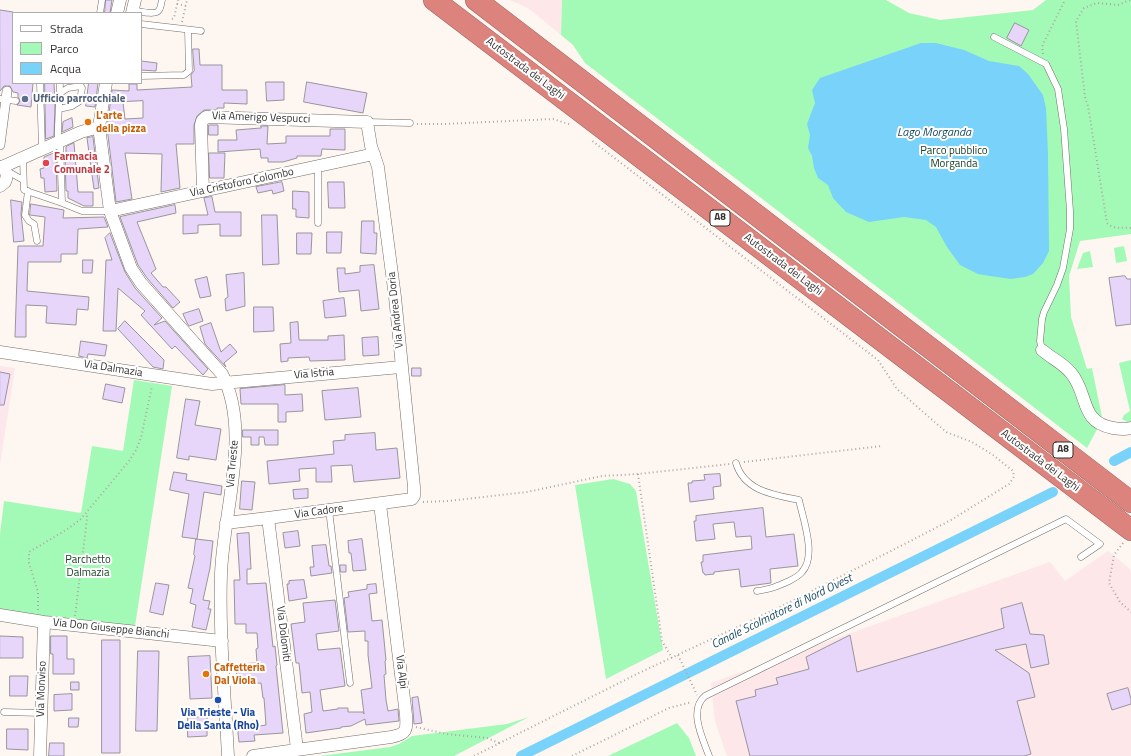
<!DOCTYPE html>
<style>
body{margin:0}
#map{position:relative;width:1131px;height:756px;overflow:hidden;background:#fef6f0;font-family:"Titillium Web",sans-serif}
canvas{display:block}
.legend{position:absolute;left:12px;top:12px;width:130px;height:72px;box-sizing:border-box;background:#fff;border:1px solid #aeadac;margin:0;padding:5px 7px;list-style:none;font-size:12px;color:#34312f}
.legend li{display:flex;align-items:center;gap:8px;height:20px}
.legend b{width:20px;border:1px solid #aeadac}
</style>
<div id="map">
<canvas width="1131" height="756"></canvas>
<ul class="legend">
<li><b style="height:5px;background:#fff"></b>Strada</li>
<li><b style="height:11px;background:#a3fab7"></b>Parco</li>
<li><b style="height:11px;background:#78d2f9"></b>Acqua</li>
</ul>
</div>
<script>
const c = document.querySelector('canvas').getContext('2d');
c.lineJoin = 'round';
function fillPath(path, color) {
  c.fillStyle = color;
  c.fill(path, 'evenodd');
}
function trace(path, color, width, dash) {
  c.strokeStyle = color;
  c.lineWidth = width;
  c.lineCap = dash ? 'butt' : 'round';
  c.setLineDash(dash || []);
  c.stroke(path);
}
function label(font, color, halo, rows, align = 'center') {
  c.font = font + ' "Titillium Web",sans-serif';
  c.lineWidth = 4;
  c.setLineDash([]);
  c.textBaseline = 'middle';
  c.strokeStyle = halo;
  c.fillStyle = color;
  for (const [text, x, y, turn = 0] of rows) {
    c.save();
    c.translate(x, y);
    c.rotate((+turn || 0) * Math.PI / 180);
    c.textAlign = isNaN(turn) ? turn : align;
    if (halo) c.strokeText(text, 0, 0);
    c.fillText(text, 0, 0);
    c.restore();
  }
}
const industrial = new Path2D(`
 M510,0H562L561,35L528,8Z
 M1108,551L1131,570V756H727L715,721L711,683L1050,562L1065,581Z`);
const education = new Path2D(`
 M0,366L15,368L0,464Z`);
const green = new Path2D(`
 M562,0H886L909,13L940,20L1033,10L1046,0H1131V234L1080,241L1069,276L1071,317L1087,369L1092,368L1102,417L1101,422L1087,448L585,63L573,45L561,35Z
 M1124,246L1127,261L1116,263L1114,248Z
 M1090,251L1093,267L1077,269L1083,253Z
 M1131,360V423H1129L1122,419L1124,415L1130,411L1119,363Z
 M134,380L172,386L135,626L0,611V534L4,501L81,513L92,446L123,451Z
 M613,479L630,484L636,491L663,650L606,679L575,485Z
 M529,717L454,756H320L390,747L399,744L412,736L507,724Z
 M677,723L689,738L696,756H608Z`);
const water = new Path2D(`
 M921,43H936L964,50L989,61L1019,66L1028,74L1043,95L1046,108L1048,154L1049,251L1043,263L1033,274L1025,277L1011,279L990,276L978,274L960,265L947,247L936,227L926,220L904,217L869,222L846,212L833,198L828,185L818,178L814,168L812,156L808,148L810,135L807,124L815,103L812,90L820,78Z`);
const canal = new Path2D(`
 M1114,461L1131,452
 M521,756L1053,492`);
const building = new Path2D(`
 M106,0H112L110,13H105Z
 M0,10L13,12V83H33L31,107L17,105L20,101L18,97V93L13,92L10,86H4L0,91Z
 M1015,23L1029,30L1021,46L1007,38Z
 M193,49H199L200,65H222V90H247V104L224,103V108H217V110H204L197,116L194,125V144H176L180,188L161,192L162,154L125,153L132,199L116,202L107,127L112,90L129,91V84H137V90L192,87L191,75L194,71ZM143,101V118L125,119L123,102Z
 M141,61L157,63L156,71L141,70Z
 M266,82H284V100L267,101Z
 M307,82L367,93L363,113L304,102Z
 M45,83H54L55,104L54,136L46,139Z
 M89,83H98L95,107L86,106Z
 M72,118L73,127L62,132L63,122Z
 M209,125H218V135H209Z
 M261,126H268L267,144L286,143V136H330V129H345V150L322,149L321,156H297V158L283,162H268V158H261L260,149L218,152V140H237L236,130L261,128Z
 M93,137L99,188L94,189L87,138Z
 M74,143L78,192H93V206H84L68,198V191H66L65,153H66V147Z
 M56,153L57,191L45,192L44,178H41L40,169L44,168V157L51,154Z
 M209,153H225L224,178H210Z
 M282,182L284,191L273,194L272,190L258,193L256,187Z
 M328,182H344L345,208H329Z
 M293,191L309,192V218L296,217V209H293Z
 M212,197L215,212H241V236H220V224L198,225V233L183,234V215H208L204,198Z
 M11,200L22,202L21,214L24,241L14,242Z
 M31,204L64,210L63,218L104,217L108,227L78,229L77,254H61V262H28L27,291L89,297L88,310L77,309L76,325L46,323L47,306L26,305V337H15L18,246H43L45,217L30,215Z
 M175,205L176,213L137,222L156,269L151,273L163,287H166L180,302L173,308L147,278L138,265L120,217Z
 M262,215H277L279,264L263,265Z
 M362,221H374V233H377L376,254L361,253Z
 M327,232H342L341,253H327Z
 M110,233L125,272L135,288L162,318L154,325L165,321L208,369L203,375L175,346L172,349L141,315L145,311L118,288L116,331H103L106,260H112L105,238Z
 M297,233H312L311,254H297Z
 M83,260H93L92,273H83Z
 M374,265L379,309L361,311L359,290L339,292L337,268H345V274L360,272V266Z
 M244,273L245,306L226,311L225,299L228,297L226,275Z
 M1125,276L1127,279H1131V324L1116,326L1109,278Z
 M207,277L211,296L200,298L195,280Z
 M344,298L346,316L325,318L323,301Z
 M254,307H273L274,331L254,332Z
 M199,309L203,321L189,326L187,323L183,314Z
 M125,321L164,360L163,369L153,367L118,329Z
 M298,322L299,340H328V336L344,335L345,360L310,361L309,357L288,358V361L281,362L280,344L291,343L290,323Z
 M211,323L221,352L230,344L237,352L224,363L226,367L205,344L200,327Z
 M378,337L379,355L363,356L362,338Z
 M81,341L107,345L105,356L88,354L87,358L79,356Z
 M412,368H421V376H412Z
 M0,372L10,374L4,405H0Z
 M106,384L125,388L122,403L103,399Z
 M285,385V395L302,394L303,411L286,412V422H278V404H241L240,389Z
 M358,388L361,417L325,420L322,391Z
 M186,399L200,401L195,425L221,429L216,460L189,456V460L177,458Z
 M243,430H278V445H265L264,437H259V445H251V437H243Z
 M375,433L376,450L397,448L400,478L354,482L352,465L331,466L332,482H316V468L299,469L300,481L269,484L267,461L334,454L333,441L345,440V435Z
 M174,472L187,474L186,480L222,486L221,495L204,492L197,539L182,537L189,494L170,490Z
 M720,474L721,486L713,487L714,499L690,502L688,483H692V481L705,480L704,475Z
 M242,481L255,482L252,510L240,509Z
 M308,489V498L294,499L293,490Z
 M763,508L766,537L794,534L798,566L770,569L771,583L741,587L739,569L714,572V574L705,575L704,573H703L701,562H703V555L752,549L751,536L736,537L734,522L713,524L715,539L696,541L694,521H696V516Z
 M298,531L300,546L285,548L283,533Z
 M249,533L251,569H247V584L266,583L273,647L275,646L277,665L276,666L283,733L254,735L255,741L239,742L237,724L247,723L248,728L266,725L264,698H263L261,683L237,684L236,664L257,663L256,649L258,648L257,633H246V624H235L234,580H240L237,534Z
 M196,539L213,541L210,568L203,600L210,601L208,609H211L206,630L192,627L196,605L190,603L193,589L188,588L195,556L194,555Z
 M362,539L366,570L353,571L351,553H349L348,541Z
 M326,545L329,566H331L332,573L311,576L310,567H314L312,546Z
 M340,565H346V572H341Z
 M304,580L307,598L289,601L287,584H289V581Z
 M156,583L169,585L163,615L150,612Z
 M376,584L377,593L369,594L372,621L382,620L386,660L385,661L386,674L384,675L386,700L388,711L398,709L399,721L366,725L365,719L351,726L341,727V728L306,733L304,714L312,712L310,692L302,693L299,663H296L291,624L305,622L303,603L335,600L339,631L316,634L318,650L340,648L345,686L320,690L323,711L338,709V708H348V712H363L364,714L361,690L372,688L368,655V641H365V631L348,632L344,598L349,597L348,592L367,589V585Z
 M1022,603L1030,634L1044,635L1049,664L1031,668L1026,644L995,650L1029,673L1035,697L1017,701L1031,754L1024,756H750L736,701L756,696L755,690L778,684L776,678L809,669L806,657L850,635L857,672L1004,628L1001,609Z
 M0,636L23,637V658H0Z
 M51,636H67V659H74V674H53V654H51Z
 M102,640H120V753H102Z
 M138,651H159L157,731H136Z
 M210,656L212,698L190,699L188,657Z
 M10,676H28L27,696H10Z
 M71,682H79V690H71Z
 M1128,688L1131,699V704L1112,710L1107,694Z
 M72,694V710L54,711V695Z
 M418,697L422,723L414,724L412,698Z
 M188,717H207V736L188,737Z
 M69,718H79L78,727H69Z
 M7,729H28V750L7,749Z
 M50,743H64V756H49Z`);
const path = new Path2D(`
 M1130,0L1118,5L1097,3L1084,8L1076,21L1085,97L1088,106L1107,223C1114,230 1122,227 1131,228
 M177,4L186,6
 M172,19L174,18L178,0
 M182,22L187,0
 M1043,54L1042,47L1044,42L1065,0
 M417,124H444L553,119L572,125
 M744,462L882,446
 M638,474L662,641L672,658
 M423,502L448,501L527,492L602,476L638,474L730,464
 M1123,543L1114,555L1109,583L1120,602L1131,612
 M38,610V592L29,563V552L66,530L81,519L129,461L136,450L141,438L152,386
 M75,616L87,519V513
 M678,655L697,695
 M416,727L446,734L487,738L499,743
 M474,756L641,672L782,606L889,552L951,520L1009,484L1014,477L1013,471L993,455L972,442L946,432L897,389L878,360L591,140
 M572,756L669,708L692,702`);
const service = new Path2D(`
 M132,10C138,11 156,16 159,10C161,8 161,3 162,0
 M100,13L102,0
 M141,24L201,31
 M994,37L1046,64L1058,89L1064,129L1070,211V229L1063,268L1057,285L1044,312L1042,319L1040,341L1042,350
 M141,76L184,75L189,71L188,30
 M40,83L42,149
 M60,93L68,88L81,86
 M0,99L16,101
 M59,109L72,106L80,101L82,88L79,83
 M367,122L410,123
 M58,142V126L60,83
 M23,158L24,190L62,203L60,141
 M318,166V223
 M9,172L23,180
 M28,191L25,215L29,221L34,224L37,241
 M62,203L82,211H110
 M736,463C744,491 774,495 799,500C803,519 817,556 802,572C799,576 793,579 789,581C776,587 771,589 757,591
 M329,510L350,683
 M4,712L41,713
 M709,756C703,739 688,710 705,696L1066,519L1100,544L1081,557`);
const pedestrian = new Path2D(`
 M0,145L7,91`);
const minor = new Path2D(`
 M117,13L120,0
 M132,13L135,0
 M106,83L99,127L110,211L131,268L141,283L222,374C252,431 223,512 221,574C219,634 225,696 228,756
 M0,167C7,170 8,175 5,182L0,186
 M2,167L81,132L99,127
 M203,191L201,125L202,121L206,117L367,122L371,146L378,167L395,297L414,487V496L412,499L268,518L226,523
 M110,211L374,154
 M1042,350C1051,358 1063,363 1071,373C1089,394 1079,422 1113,428C1119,429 1125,430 1131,428
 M0,352L212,384L401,367
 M268,518L297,749
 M0,615L44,622L222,641
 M40,756L44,622
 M253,756L391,737C407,734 407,730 406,715L380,504`);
const motorway = new Path2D(`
 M434,0L1131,530
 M476,0L1131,502`);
const markers = [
 [25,99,4,"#5c6f8a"],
 [88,122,4,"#e8710a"],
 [46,163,4,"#e0444e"],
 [206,674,4,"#e8710a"],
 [218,700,4,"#1a4fb4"]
];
const shields = [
 [720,218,20],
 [1063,450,20]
];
const shieldNames = [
 ["A8",720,218],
 ["A8",1063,450]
];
const streetNames = [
 ["Autostrada dei Laghi",525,69,37],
 ["Via Amerigo Vespucci",261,118,2],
 ["Via Cristoforo Colombo",242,183,-12],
 ["Autostrada dei Laghi",783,265,37],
 ["Via Andrea Doria",396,310,-96],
 ["Via Dalmazia",113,369,9],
 ["Via Istria",314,374,-5],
 ["Autostrada dei Laghi",1040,461,37],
 ["Via Trieste",233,464,-85],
 ["Via Cadore",319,512,-8],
 ["Via Don Giuseppe Bianchi",111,629,6],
 ["Via Dolomiti",283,634,83],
 ["Via Alpi",401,672,83],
 ["Via Monviso",42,689,-88]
];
const serviceNames = [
 ["Ufficio parrocchiale",33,99]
];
const foodNames = [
 ["L'arte",96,116],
 ["della pizza",96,129],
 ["Caffetteria",214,668],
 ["Dal Viola",214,681]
];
const parkNames = [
 ["Parco pubblico",954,151],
 ["Morganda",954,164],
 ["Parchetto",88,560],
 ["Dalmazia",88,573]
];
const healthNames = [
 ["Farmacia",54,157],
 ["Comunale 2",54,170]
];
const transitNames = [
 ["Via Trieste - Via",218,713],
 ["Della Santa (Rho)",218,726]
];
const waterNames = [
 ["Lago Morganda",934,133],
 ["Canale Scolmatore di Nord Ovest",782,612,-26]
];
fillPath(industrial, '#fde7e8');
fillPath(education, '#fce7ec');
fillPath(green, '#a3fab7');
fillPath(water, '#78d2f9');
trace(canal, '#78d2f9', 10);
fillPath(building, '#e7d6f9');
trace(building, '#98959c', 1);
trace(service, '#746d68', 7);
trace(pedestrian, '#746d68', 10);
trace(minor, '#746d68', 13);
trace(motorway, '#a26662', 22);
trace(path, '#ada7a3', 2, [1, 3]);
trace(service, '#fff', 6);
trace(pedestrian, '#fff', 9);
trace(minor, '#fff', 12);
trace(motorway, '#dd837d', 21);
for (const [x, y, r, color] of markers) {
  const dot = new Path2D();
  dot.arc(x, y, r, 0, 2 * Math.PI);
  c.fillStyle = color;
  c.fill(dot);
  trace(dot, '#fff', 1.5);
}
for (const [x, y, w] of shields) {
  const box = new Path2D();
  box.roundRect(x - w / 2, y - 8, w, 16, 3);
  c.fillStyle = '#fff';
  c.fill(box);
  trace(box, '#34312f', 1);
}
label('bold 10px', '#34312f', null, shieldNames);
label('11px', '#34312f', '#fff', streetNames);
label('bold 11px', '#4e5e75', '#fff', serviceNames, 'left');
label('bold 11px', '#c56008', '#fff', foodNames, 'left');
label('11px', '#1b4025', '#fff', parkNames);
label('bold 11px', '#be3a42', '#fff', healthNames, 'left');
label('bold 11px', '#164399', '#fff', transitNames);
label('italic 12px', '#1b4e62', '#fff', waterNames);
</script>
